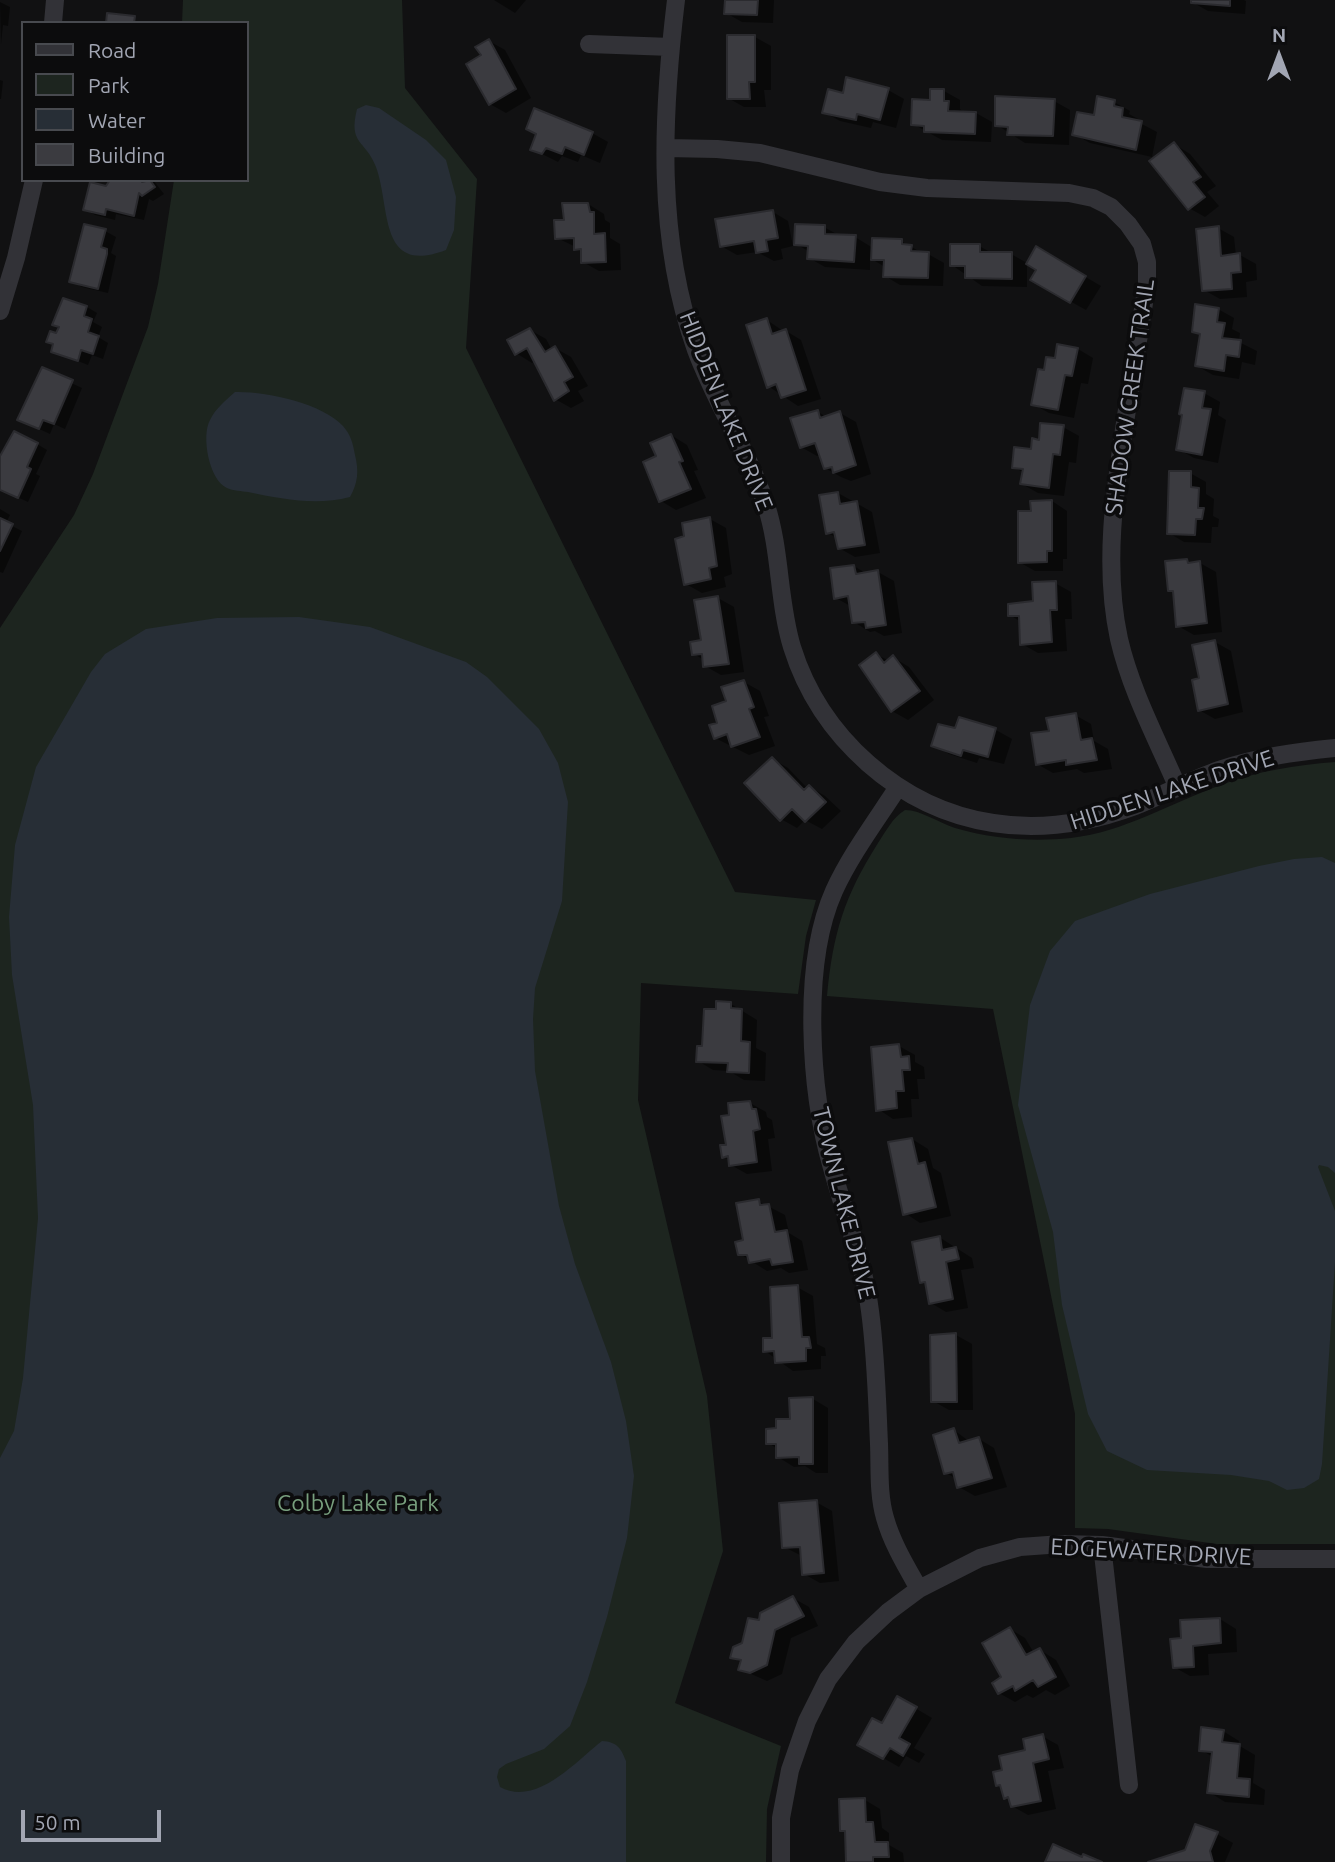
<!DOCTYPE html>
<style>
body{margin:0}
#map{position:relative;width:1335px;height:1862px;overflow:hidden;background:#111112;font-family:Ubuntu,sans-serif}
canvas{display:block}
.legend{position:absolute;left:21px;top:21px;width:228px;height:161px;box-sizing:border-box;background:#0c0c0d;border:2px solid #484a4f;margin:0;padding:9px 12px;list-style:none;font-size:21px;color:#a2a6b3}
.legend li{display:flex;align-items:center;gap:14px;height:35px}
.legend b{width:35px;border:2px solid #484a4f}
.north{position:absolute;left:1244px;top:21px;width:70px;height:70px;-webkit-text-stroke:5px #0c0c0d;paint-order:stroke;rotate:0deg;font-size:19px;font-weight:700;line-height:28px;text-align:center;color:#a2a6b3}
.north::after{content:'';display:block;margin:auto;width:24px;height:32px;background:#a2a6b3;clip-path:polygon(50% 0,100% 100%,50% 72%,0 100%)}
.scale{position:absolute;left:21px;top:1810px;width:140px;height:32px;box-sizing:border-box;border:4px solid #a2a6b3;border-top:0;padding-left:9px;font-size:21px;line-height:24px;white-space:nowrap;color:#a2a6b3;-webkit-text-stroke:5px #0c0c0d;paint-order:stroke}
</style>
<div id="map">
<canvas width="1335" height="1862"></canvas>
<ul class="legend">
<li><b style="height:9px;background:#323237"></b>Road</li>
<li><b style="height:19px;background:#1d251f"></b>Park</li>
<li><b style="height:19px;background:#272e36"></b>Water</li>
<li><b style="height:19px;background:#3b3b40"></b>Building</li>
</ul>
<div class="north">N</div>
<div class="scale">50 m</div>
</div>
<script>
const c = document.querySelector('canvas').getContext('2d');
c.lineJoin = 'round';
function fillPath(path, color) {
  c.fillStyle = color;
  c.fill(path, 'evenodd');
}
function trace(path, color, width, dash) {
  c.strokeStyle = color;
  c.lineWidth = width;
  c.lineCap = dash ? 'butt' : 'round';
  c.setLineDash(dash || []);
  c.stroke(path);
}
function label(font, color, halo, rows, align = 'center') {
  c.font = font + ' Ubuntu,sans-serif';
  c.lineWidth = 7;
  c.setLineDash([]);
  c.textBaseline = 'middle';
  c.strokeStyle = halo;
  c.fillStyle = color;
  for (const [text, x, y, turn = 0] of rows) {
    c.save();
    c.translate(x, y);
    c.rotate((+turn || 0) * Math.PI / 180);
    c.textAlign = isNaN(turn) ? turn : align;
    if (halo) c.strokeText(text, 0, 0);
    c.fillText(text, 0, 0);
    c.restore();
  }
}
const green = new Path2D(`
 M183,0H402L405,88L477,179L466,348L735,892L816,900L806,936L798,994L641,983L638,1100L707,1396L723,1551L675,1703L781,1746L767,1809L766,1862H0V628L74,515L93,474L148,327L158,284L174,180H247V23H182Z
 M1335,762V1544H1217L1108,1529L1075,1528V1414L993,1009L827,996C833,933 844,897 878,843C886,831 893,817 905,810C921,810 939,823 955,828C993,839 1031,842 1071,838C1124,832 1171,803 1221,785C1258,771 1295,765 1335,762Z`);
const water = new Path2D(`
 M366,105L379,108L426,140L446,160L456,197L454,230L446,250C378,276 391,208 376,167C365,139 348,145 357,109Z
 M235,392C265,391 322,403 343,426C351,435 353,444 355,455C359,471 358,483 350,497C316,506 282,499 248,492C242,491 233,491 227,488C209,480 201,436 210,420C215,409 226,400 235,392Z
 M299,617L370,627L466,662L487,677L539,729L558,763L568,802L562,901L535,988L533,1019L535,1071L559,1206L575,1264L611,1362L626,1421L634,1476L627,1538L607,1617L587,1682L570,1726L544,1749L506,1764L499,1769L497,1777L500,1787C537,1807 576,1761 602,1741C617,1742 621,1748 626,1761V1862H0V1458L14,1431L23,1378L38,1218L33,1105L12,975L9,917L15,845L36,767L91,672L105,654L146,629L217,618Z
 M1322,857L1335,863V1173L1328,1167L1319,1165L1318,1167L1335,1211V1262L1322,1464L1319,1479L1304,1488L1287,1490L1269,1481L1231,1475L1147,1470L1107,1451L1088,1414L1062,1305L1053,1232L1018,1105L1030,1005L1050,951L1075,921L1150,894L1259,866L1294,859Z`);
const shadow = new Path2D(`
 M494,0H526L515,13Z
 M727,0H774L773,23L742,22L726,13Z
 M1193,0H1244L1246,1L1245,14L1208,11L1192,2Z
 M0,2L10,7L8,26L3,25L1,44Z
 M755,37L771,46V90H764L766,107H744L728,98Z
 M489,41L505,50L531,98L506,113L490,104L483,56Z
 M0,80L3,81L1,99H0Z
 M888,90L904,99L896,128L873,122L871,128L840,121L824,112L844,95Z
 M944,91L960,100V109L964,113H976L992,122L991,142L942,140L913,124Z
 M1054,101L1070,110L1069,145L1025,143L997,125Z
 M1114,102L1130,111L1129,114L1138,119V122L1157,132L1152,157L1090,143L1074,134Z
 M592,133L608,142L600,163L581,155L578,162L562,156L558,162L532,149Z
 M1174,144L1190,154L1216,186L1207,192L1219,206L1205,217L1189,208Z
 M111,180H153L164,194L153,201L149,199L144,220L116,214L115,220L95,215L85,209L107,188Z
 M588,204L604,214L605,220L610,223V238L620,244L621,270L599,271L583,262V253L576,247L557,238L565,222Z
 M773,212L788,221L793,246L781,249L783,259L774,261L757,252L737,255L721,246Z
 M824,227L840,236L855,237L873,248L901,241L924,254H928L944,263L943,286L900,285L885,276V267L870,258V270L825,267L809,258L810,252L796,244Z
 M1218,228L1234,237L1236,256L1240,255L1256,264L1257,280L1246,282L1247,297L1220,299L1204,290Z
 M105,231L116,237L111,253L116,256L108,293L82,287L71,281Z
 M979,246L994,254H1011L1027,263V287L982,286L952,265Z
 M1036,248L1101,286L1086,310L1032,280L1038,269Z
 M87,307L97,313L93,322L102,327L98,337L108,343L103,359L92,355L88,365L53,351L58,335Z
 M1218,309L1234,318L1232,329L1240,333L1239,342L1257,351L1255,365L1242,362L1239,379L1213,375L1197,366L1201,336L1194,331Z
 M767,320L783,331H786L801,340L821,399L798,406L768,386Z
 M530,330L546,339L552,350L555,348L571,357L588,386L578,391L584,401L571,408L555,399L536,360L532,363L516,353Z
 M1078,349L1093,358L1088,384L1081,383L1074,418L1049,413L1033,404L1045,372L1056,360Z
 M43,370L82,388L65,429L54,424L50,434L20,420Z
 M1204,393L1220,402L1218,415L1226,420L1218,463L1194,458L1178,449Z
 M818,412L828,418L840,413L856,422L871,474L851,481L841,477L825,468L821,455L817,456L801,447Z
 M1063,427L1079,436L1076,463L1069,462L1064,496L1038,493L1022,484L1024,473L1014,467L1041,442Z
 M671,435L687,445L698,470L694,471L706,498L676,510L661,501L658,457Z
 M37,444L47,450L36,474L40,476L28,502L0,489V466Z
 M1190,473L1206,482V494L1214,499L1213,516L1219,519L1218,527H1212L1211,543L1184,542L1169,533Z
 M838,493L872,512L880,553L855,557L839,548L837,538L828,533Z
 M1052,501L1067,511V559H1063V571H1035L1019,562L1033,513Z
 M0,509L10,515L6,523L22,531L3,573L0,572Z
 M710,519L726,528L732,574L724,577L726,587L702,593L686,584V538Z
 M1187,560L1193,564L1200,563L1216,572L1222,632L1194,635L1178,626L1175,592L1170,590Z
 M854,566L867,574L878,572L894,581L902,633L884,636L875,631L870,632L854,622L852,607L836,598Z
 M1055,583L1071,592L1072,619H1065L1067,651L1038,653L1022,644L1021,622L1010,615L1035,603Z
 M718,598L734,607L744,672L721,675L705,666L704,660L694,654L703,641Z
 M1215,642L1231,651L1243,712L1215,719L1199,710L1201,679Z
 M876,654L889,661L894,658L909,667L934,700L908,720L892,711Z
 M744,682L760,691L769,716L764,717L775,746L749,755L715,738L728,703Z
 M1075,715L1091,724L1094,741L1108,749L1112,769L1084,773L1077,769L1053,773L1037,764L1051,732Z
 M960,719L996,730L1012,739L1004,764L979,758L977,763L949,754L934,745L956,731Z
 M772,759L788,768L808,789L810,787L825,796L841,811L822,829L805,820L797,828L781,819Z
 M731,1004L757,1020L756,1048L766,1053L765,1081L744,1080L729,1071L713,1070L698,1061L718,1011Z
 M899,1046L915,1055V1062L924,1067L925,1079H917L919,1099H911L912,1117L893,1119L878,1109Z
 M750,1103L766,1112L767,1117L772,1120L775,1138L768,1139L772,1171L747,1174L731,1165L730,1160L723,1157L728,1146L731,1117Z
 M912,1139L928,1149L933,1168L941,1173L951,1216L920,1223L905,1213Z
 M758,1201L785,1215L789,1233L802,1241L808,1270L789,1273L781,1268L767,1271L740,1254Z
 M939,1237L972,1258L974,1268L961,1270L968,1308L946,1312L931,1303L928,1286L921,1282Z
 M797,1287L813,1296L817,1344L825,1348L826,1356H821V1369L793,1371L765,1351L774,1340Z
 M956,1335L972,1344L973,1410H949L933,1401Z
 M813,1399L828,1408V1473H816L805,1466L794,1467L778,1457V1449L768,1443L778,1429L792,1421Z
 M954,1430L970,1442L979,1439L994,1448L1007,1487L975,1496L959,1487L957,1479L946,1473Z
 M816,1502L832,1511L839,1581L820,1583L804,1574L802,1556L784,1547Z
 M793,1598L809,1607L818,1626L791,1638L782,1674L767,1681L740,1669L742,1663L732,1657L760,1622Z
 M1220,1619L1236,1629L1237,1652L1208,1654L1209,1675L1190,1676L1174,1667L1183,1639Z
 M1010,1629L1025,1638L1034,1653L1040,1650L1056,1660L1070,1686L1055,1695L1046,1690L1033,1698L1027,1695L1015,1702L999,1693Z
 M898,1698L932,1718L914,1748L925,1754L919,1763L906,1756L899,1767L859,1744L883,1725Z
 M1223,1731L1239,1741L1238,1745L1255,1755L1253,1783L1265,1790L1264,1805L1225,1802L1209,1792L1213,1757L1201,1750Z
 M1042,1736L1058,1745L1064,1768L1048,1771L1056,1809L1028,1815L1012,1806L1011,1802L1005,1798L1002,1788L998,1785Z
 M865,1800L880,1809L882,1828L889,1833V1845L903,1853L904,1862H848L847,1833L842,1830Z
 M1217,1834L1233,1843L1225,1862H1153L1186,1851Z`);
const building = new Path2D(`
 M725,0H758L757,15L724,14Z
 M1191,0H1230V6L1191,3Z
 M107,13L135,16L134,23H106Z
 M727,35H755V82H749L750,99H727Z
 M489,39L516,89L489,105L466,64L481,55L475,47Z
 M846,77L889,88L880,120L857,114L856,120L822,113L828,89L843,93Z
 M930,89H944V101H949L948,111L976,112L975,134L924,132V126L911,125L912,99L930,100Z
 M995,96L1055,99L1053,136L1007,135L1008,127L995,126Z
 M1097,96L1115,100L1114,106L1123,108L1122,117L1142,121L1136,150L1072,135L1077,112L1094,115Z
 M534,108L593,132L584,155L565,147L562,154L546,148L542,154L530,150L536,134L526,129Z
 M1174,142L1201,177L1193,182L1205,197L1188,210L1149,161Z
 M110,180H142V182L150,180L155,187L142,196L139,193L134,216L106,209L105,215L83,210L90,182L106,186Z
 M562,203H588L590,212H594V234L605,233L606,262L581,263V249L574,250V238L555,239L554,220H564Z
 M773,210L778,238L766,240L768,251L756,253L754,241L720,247L715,219Z
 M84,224L106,229L101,247L107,249V254L98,289L69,282Z
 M795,224L825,225V234L856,235L854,262L807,259L808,246L794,245Z
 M1219,226L1221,256L1240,253L1241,272L1231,273L1232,289L1202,291L1196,229Z
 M872,238L902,239V244L912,245L911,251L929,252L928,278L883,277L884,260H871Z
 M950,244H980V252H1012V279L965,278V266H950Z
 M1036,246L1086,276L1070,303L1030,280L1036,270L1026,264Z
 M63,298L87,306L84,316L92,319L88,332L99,336L93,354L81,350L78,361L51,352L53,344L46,342L50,331L56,333L59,327L52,325Z
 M1195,304L1219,308L1217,322L1225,323L1222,338L1241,340L1239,357L1226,355L1224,371L1195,366L1200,334L1192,332Z
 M767,318L772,334L786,329L806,390L781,398L776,384L767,388L746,325Z
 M530,328L545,352L555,346L573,377L564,382L569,391L554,401L527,348L515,355L507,340Z
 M1057,344L1078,348L1072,376L1065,375L1058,410L1031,405L1038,369L1044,370L1046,357L1055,358Z
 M42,367L73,380L54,424L43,420L39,429L17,420Z
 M1184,388L1205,391L1202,408L1211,409L1202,455L1176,450L1182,415L1179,414Z
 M818,410L820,418L840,411L856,465L833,473L832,467L824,469L815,443L800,448L790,418Z
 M1040,423L1064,425L1060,455L1053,454L1049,488L1020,484L1023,469L1012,468L1014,447L1031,449L1032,438L1039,440Z
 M14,431L38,443L27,467L31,469L18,498L0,490V456Z
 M671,434L683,461L679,462L691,489L659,502L643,462L656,456L650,443Z
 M1169,471H1191V487L1199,488L1198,508H1204L1202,519H1196L1195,535L1167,534Z
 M838,492L840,504L857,501L865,545L838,549L834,532L826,534L819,495Z
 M1052,500V551H1047V562L1018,563V511H1031L1030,501Z
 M710,517L717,566L709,568L711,579L684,585L675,539L684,536L682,523Z
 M0,518L13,524L0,551Z
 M1187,559L1188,563L1200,561L1207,623L1176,627L1173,591H1168L1165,561Z
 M854,565L856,574L878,570L886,625L866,628L865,622L852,623L848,596L834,599L830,568Z
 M1056,581L1057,610H1050L1052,642L1020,645L1019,616H1008V604L1033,601L1032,582Z
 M718,596L729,664L703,667L702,654L692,655L690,642L701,640L694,600Z
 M1215,640L1228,704L1198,711L1192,680L1199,678L1192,645Z
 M876,652L884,663L893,655L920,691L891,712L859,665Z
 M744,680L754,707L749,709L760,737L731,747L727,734L714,739L709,725L717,723L712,706L726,701L721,687Z
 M1076,713L1081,740L1092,738L1097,760L1066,765V760L1036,765L1031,733L1049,731L1046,718Z
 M959,717L996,728L988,757L963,750L961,756L931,746L938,724L955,728Z
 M772,757L804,790L809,785L826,802L805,822L792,809L780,821L744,783Z
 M716,1001L731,1002V1008L742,1009L741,1041L750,1042L749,1073L727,1072L728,1063L696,1062L697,1046H702L704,1009H716Z
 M899,1044L901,1057L909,1056L910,1070H902L904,1091H896L897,1108L876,1111L871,1047Z
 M750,1101L752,1109H756L760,1129L753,1131L757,1162L729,1166L728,1156L722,1158L720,1145H726L721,1116L729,1115L728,1103Z
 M912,1138L918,1164L925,1162L936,1207L903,1215L888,1142Z
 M759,1199L760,1205L769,1204L775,1232L787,1230L793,1262L772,1265L770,1259L749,1263L747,1255H738L735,1242L743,1240L736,1203Z
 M940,1236L942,1250L956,1247L959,1259L946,1262L953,1299L929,1304L925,1282L920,1283L912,1242Z
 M798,1285L802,1337H809L811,1348H806V1361L775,1363L774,1351L763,1352V1338H772L770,1287Z
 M956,1333L957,1402H931L930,1335Z
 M813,1397V1464H799V1457L776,1458V1444H766V1429L776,1428V1419H790L789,1398Z
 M954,1428L959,1443L979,1437L992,1478L957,1488L953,1472L944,1474L933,1435Z
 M817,1500L824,1573L802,1575L800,1547L782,1548L779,1503Z
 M793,1596L804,1616L775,1630L767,1665L750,1673L738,1670L741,1660L730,1658L733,1647L742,1643L748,1618L759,1620L760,1613Z
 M1220,1618L1221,1643L1193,1646L1194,1667L1173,1668L1170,1639L1181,1638L1180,1620Z
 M1010,1627L1026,1655L1040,1648L1056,1677L1038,1687L1033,1680L1015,1691L1013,1686L998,1694L992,1683L1001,1677L982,1643Z
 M897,1696L917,1707L899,1738L910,1744L903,1756L890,1748L883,1759L857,1745L872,1718L882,1723Z
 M1201,1727L1224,1730L1222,1742L1240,1744L1237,1778L1250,1779L1249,1797L1207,1793L1212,1752L1199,1751Z
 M1043,1734L1049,1759L1033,1763L1041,1801L1011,1807L1008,1797L1004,1799L1000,1785L996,1786L993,1772L1002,1770L999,1756L1025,1750L1023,1739Z
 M865,1798L866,1822H873L875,1842H888L889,1857H873V1862H846L845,1831H840L839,1799Z
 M1195,1824L1218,1832L1210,1851L1213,1862H1148L1185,1850Z
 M1053,1844L1082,1857L1083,1854L1102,1862H1045Z`);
const minor = new Path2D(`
 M676,0C662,116 656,238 696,350C716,404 748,451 766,505C781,551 778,601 792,647C820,737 900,809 993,823C1042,831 1089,823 1135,806C1163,795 1191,780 1219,770C1257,757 1296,752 1335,748
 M53,23L55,0
 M589,44L671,47
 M666,148L717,149L760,153L880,182L927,188L1069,193L1093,198L1111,207L1128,224L1142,244L1147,262V284C1140,328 1133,372 1126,416C1115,489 1103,565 1119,639C1131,691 1157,739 1178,788
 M0,311L16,258L34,180
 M898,787C876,821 851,854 834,891C801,965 810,1092 832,1168C845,1216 864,1262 870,1311C876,1355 877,1399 879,1444C880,1468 878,1494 885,1518C892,1543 906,1566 919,1589
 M1102,1545L1129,1785
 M781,1862V1818L790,1770L807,1721L828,1679L856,1642L888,1612L919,1589L980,1558L1020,1547L1062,1544L1102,1545L1207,1559H1335`);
const streetNames = [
 ["SHADOW CREEK TRAIL",1130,397,-82],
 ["HIDDEN LAKE DRIVE",726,411,68],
 ["HIDDEN LAKE DRIVE",1172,790,-18],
 ["TOWN LAKE DRIVE",844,1203,76],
 ["EDGEWATER DRIVE",1151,1552,3]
];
const parkNames = [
 ["Colby Lake Park",358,1503]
];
fillPath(green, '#1d251f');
fillPath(water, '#272e36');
fillPath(shadow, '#0007');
fillPath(building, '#3b3b40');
trace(building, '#2b2b2f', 2);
trace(minor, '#323237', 18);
label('23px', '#a2a6b3', '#0c0c0d', streetNames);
label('23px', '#789f7e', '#0c0c0d', parkNames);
</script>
